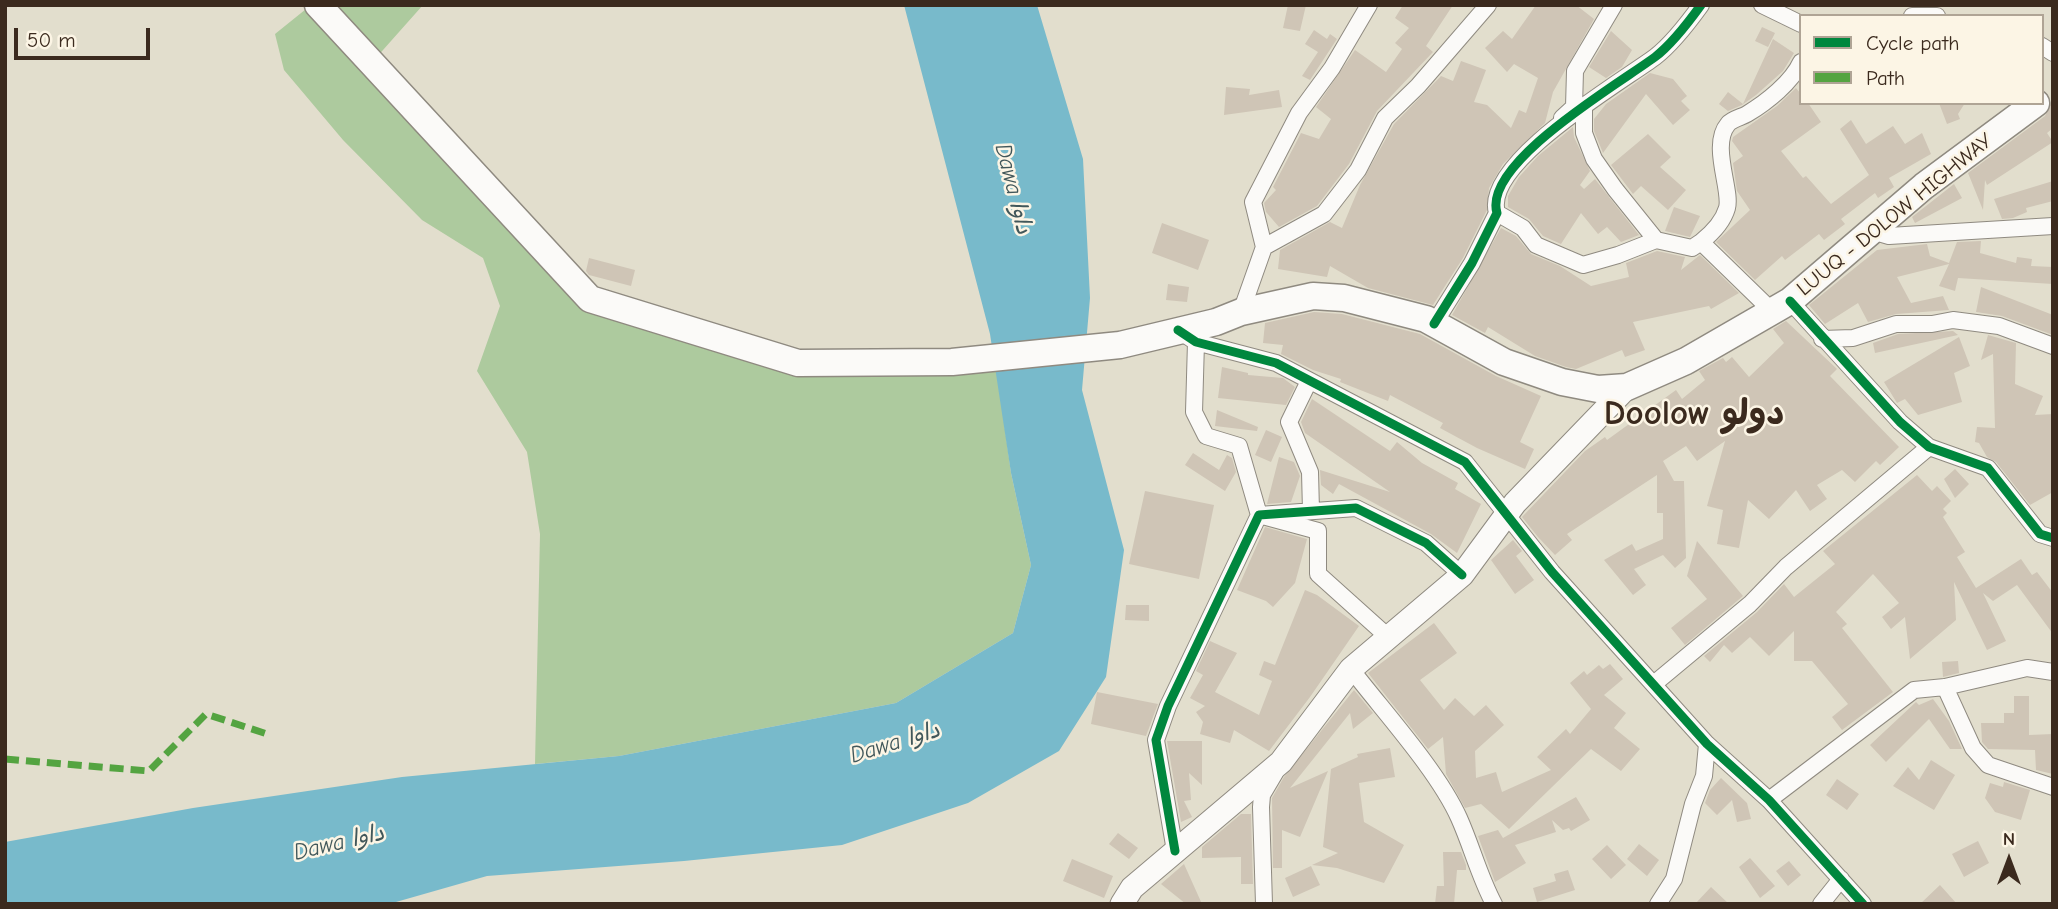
<!DOCTYPE html>
<meta charset="utf-8">
<style>
body{margin:0}
#map{position:relative;width:2058px;height:909px;overflow:hidden;background:#e2decd;font-family:"Comic Neue",sans-serif}
canvas{display:block}
.frame{position:absolute;inset:0;border:7px solid #3b2a1e;pointer-events:none}
.legend{position:absolute;left:1799px;top:14px;width:245px;height:91px;box-sizing:border-box;background:#fcf5e5;border:2px solid #afa495;margin:0;padding:9px 12px;list-style:none;font-size:21px;color:#3b2a1e}
.legend li{display:flex;align-items:center;gap:14px;height:35px}
.legend b{width:35px;border:2px solid #afa495}
.north{position:absolute;left:1974px;top:825px;width:70px;height:70px;-webkit-text-stroke:5px #fcf5e5;paint-order:stroke;rotate:0deg;font-size:19px;font-weight:700;line-height:28px;text-align:center;color:#3b2a1e}
.north::after{content:'';display:block;margin:auto;width:24px;height:32px;background:#3b2a1e;clip-path:polygon(50% 0,100% 100%,50% 72%,0 100%)}
.scale{position:absolute;left:14px;top:28px;width:136px;height:32px;box-sizing:border-box;border:4px solid #3b2a1e;border-top:0;padding-left:9px;font-size:21px;line-height:24px;white-space:nowrap;color:#3b2a1e;-webkit-text-stroke:5px #fcf5e5;paint-order:stroke}
</style>
<div id="map">
<canvas width="2058" height="909"></canvas>
<div class="frame"></div>
<ul class="legend">
<li><b style="height:9px;background:#00873e"></b>Cycle path</li>
<li><b style="height:9px;background:#54a441"></b>Path</li>
</ul>
<div class="north">N</div>
<div class="scale">50 m</div>
</div>
<script>
const c = document.querySelector('canvas').getContext('2d');
c.lineJoin = 'round';
function fillPath(path, color) {
  c.fillStyle = color;
  c.fill(path, 'evenodd');
}
function trace(path, color, width, dash) {
  c.strokeStyle = color;
  c.lineWidth = width;
  c.lineCap = dash ? 'butt' : 'round';
  c.setLineDash(dash || []);
  c.stroke(path);
}
function label(font, color, halo, rows, align = 'center') {
  c.font = font + ' "Comic Neue","Playpen Sans Arabic",sans-serif';
  c.lineWidth = 5;
  c.setLineDash([]);
  c.textBaseline = 'middle';
  c.strokeStyle = halo;
  c.fillStyle = color;
  for (const [text, x, y, turn = 0] of rows) {
    c.save();
    c.translate(x, y);
    c.rotate((+turn || 0) * Math.PI / 180);
    c.textAlign = isNaN(turn) ? turn : align;
    if (halo) c.strokeText(text, 0, 0);
    c.fillText(text, 0, 0);
    c.restore();
  }
}
const forest = new Path2D(`
 M311,5H423L375,59L594,296L799,359L995,356L1011,473L1031,565L1013,633L896,703L619,756L535,764L540,534L527,452L477,371L500,306L483,258L422,220L343,140L284,70L275,34Z`);
const water = new Path2D(`
 M904,5H1037L1083,159L1090,298L1082,390L1124,550L1106,677L1059,751L968,803L842,845L684,861L487,876L389,904H5V842L193,808L402,777L619,756L896,703L1013,633L1031,565L1011,473L990,334Z`);
const building = new Path2D(`
 M1288,5H1306L1300,31L1283,28Z
 M1403,5H1453L1426,46L1433,52L1377,111L1349,164L1317,206L1279,227L1266,212L1264,203L1276,190L1273,187L1301,133L1319,139L1331,119L1316,107L1355,50L1386,72L1402,49L1395,43L1409,28L1395,18Z
 M1536,5H1576L1594,19L1553,92L1545,123L1503,164L1489,188L1487,210L1463,258L1433,305L1368,288L1330,266L1327,277L1278,269L1280,250L1330,222L1342,228L1360,185L1394,124L1441,76L1453,81L1461,61L1486,70L1474,102L1487,105L1511,128L1519,110L1526,113L1538,78L1514,64L1507,72L1485,48L1503,31L1512,39Z
 M1762,27L1775,33L1768,47L1755,41Z
 M1314,30L1327,39L1330,34L1337,39L1310,80L1302,76L1318,52L1305,44Z
 M1611,31L1632,50L1622,67L1606,78L1589,67Z
 M1773,39L1794,53L1783,71L1756,95L1742,105L1728,111L1719,104L1728,92L1743,104Z
 M1650,73L1673,79L1687,96L1681,101L1690,110L1673,125L1646,94L1603,153L1594,131V119L1606,104Z
 M1226,87L1250,89L1249,95L1279,90L1282,107L1224,115Z
 M1796,88L1801,94V103H1808L1821,122L1781,151L1803,178L1806,176L1831,204L1869,175L1840,129L1851,120L1866,144L1893,126L1905,144L1922,133L1931,154L1889,178L1894,187L1878,198L1875,193L1841,219L1845,224L1824,240L1819,234L1785,260L1782,256L1755,280L1716,242L1750,210L1737,191L1733,163L1743,156L1732,141L1733,137L1777,106Z
 M2053,99V128L2047,133L2053,142L1987,185L1985,180L1983,210L1968,173L2045,116Z
 M1939,103H1965L1958,114L1960,119L1947,124Z
 M1573,127L1574,137L1590,171L1580,185L1584,189L1595,179L1639,235L1621,242L1607,227L1598,234L1581,213L1561,244L1543,236L1529,219L1508,207V196L1519,177L1538,156Z
 M1648,134L1671,157L1660,167L1686,190L1668,210L1641,186L1633,194L1611,165Z
 M2053,181V201L2026,208L2027,212L2013,218L2002,219L1994,199Z
 M1954,184L1962,198L1915,223L1912,217Z
 M1674,207L1700,216L1690,237L1665,231Z
 M1162,223L1209,240L1198,270L1152,253Z
 M1501,228L1516,236L1531,254L1560,266L1591,286L1629,277L1626,263L1657,251L1685,257L1681,270L1700,255L1739,293L1711,309L1709,306L1633,322L1645,350L1625,357L1622,350L1576,369L1566,367L1535,356L1488,327L1485,333L1452,315Z
 M1981,241L1980,253L2016,263L2017,257L2032,259L2031,266L2053,267V284L1958,278L1955,291L1939,286L1949,264L1897,277L1911,303L1943,296L1949,310L1896,314L1868,322L1858,303L1825,324L1809,305L1877,250L1927,244L1930,256L1949,263L1957,242Z
 M589,258L635,270L631,286L589,275L586,271Z
 M1168,284L1189,287L1187,302L1166,300Z
 M1981,287L2053,315V335L2002,316L1976,312Z
 M1314,312L1342,314L1420,334L1496,376L1541,396L1520,442L1534,449L1525,469L1477,448L1440,428L1443,423L1390,395L1388,401L1340,382L1341,379L1313,370L1281,354L1283,345L1263,343L1265,323Z
 M1786,321L1837,369L1830,376L1899,447L1880,465L1876,461L1855,482L1842,470L1817,485L1827,499L1810,511L1796,490L1769,519L1748,500L1739,548L1717,544L1723,510L1707,506L1725,441L1697,461L1686,446L1663,461L1674,481H1684L1686,558L1675,568L1663,555L1634,569L1646,585L1633,595L1604,560L1632,544L1636,551L1663,539V513H1657V475L1567,534L1572,540L1555,555L1538,537L1522,517L1585,451L1605,437L1607,440L1676,390L1682,399L1705,380L1699,371L1723,358L1726,362L1732,357L1749,377L1784,343L1773,329Z
 M1953,331L1958,335L1875,353L1873,343L1898,334Z
 M1988,335L2016,343L2015,384L2043,396L2035,415L2053,414V492L2030,505L1996,462L1987,457L1979,443L1975,442L1977,427L1995,428L1993,354L1981,360Z
 M1959,337L1970,366L1954,373L1962,402L1918,415L1905,399L1897,403L1884,382Z
 M1222,367L1248,373V375L1283,378L1295,387L1286,405L1218,398Z
 M1312,399L1390,451L1397,442L1422,463L1458,483L1455,489L1481,504L1457,553L1431,534L1339,484L1333,494L1321,485L1320,470L1390,492L1305,433L1301,422Z
 M1217,410L1258,427L1257,431L1215,426Z
 M1266,430L1282,437L1271,462L1255,455Z
 M1193,453L1219,470L1227,455L1232,458L1236,472L1225,491L1185,465Z
 M1279,457L1294,462L1300,476L1291,502L1267,504Z
 M1955,469L1969,484L1955,498L1944,479Z
 M1917,475L1932,491L1937,486L1951,501L1943,509L1947,513L1943,517L1965,552L1957,557L1976,588L2021,559L2032,575L2037,572L2053,593V634L2017,585L1993,601L1983,593L2006,641L1987,650L1954,582L1956,620L1910,659L1905,617L1891,629L1882,617L1899,603L1873,574L1836,612L1847,624L1842,628L1893,692L1842,730L1832,717L1848,704L1812,661H1794V631L1769,656L1750,637L1732,653L1724,645L1710,662L1704,656L1757,612L1784,584L1794,597L1835,564L1823,551Z
 M1145,491L1214,505L1199,579L1129,564Z
 M1265,527L1307,539L1295,583L1273,607L1266,601L1237,590Z
 M1513,540L1522,551L1516,556L1534,580L1515,594L1491,560Z
 M1697,541L1743,596L1685,645L1671,628L1707,599L1687,576Z
 M1305,590L1317,595L1359,626L1310,697L1269,751L1234,730L1230,743L1200,734L1203,722L1196,712L1205,706L1190,698L1203,675L1196,671L1210,641L1237,653L1215,692L1259,715L1272,681L1259,675L1264,661L1275,665Z
 M1126,605H1149V621L1125,620Z
 M1434,623L1457,653L1420,680L1444,710L1455,698L1474,716L1486,705L1504,725L1475,751L1476,778L1496,772L1502,792L1551,770L1537,757L1566,729L1570,734L1591,709L1570,683L1584,671L1587,675L1599,665L1603,669L1610,664L1623,679L1604,695L1626,713L1614,728L1640,749L1621,771L1591,749L1509,829L1481,804L1465,808L1446,774L1443,737L1428,749L1368,673Z
 M1958,661L1959,673L1943,677L1942,662Z
 M1354,690L1373,713L1353,729L1350,713L1290,788L1328,771L1300,837L1282,830V868H1273L1272,798L1284,777Z
 M1097,692L1158,704L1146,736L1091,724Z
 M2014,696H2029V735L2053,734V774L2036,770L2035,750L1988,749L1982,742L1981,723H2004V713H2014Z
 M1933,699L1949,721L1962,749H1950L1929,719L1886,762L1870,745L1916,702L1919,705Z
 M1167,741H1202V785L1189,773L1191,800L1184,801L1192,817L1181,822Z
 M1390,748L1395,777L1359,783L1364,822L1404,845L1384,883L1337,868L1312,865L1338,853L1323,847L1331,769L1358,757L1357,754Z
 M1931,760L1955,775L1934,810L1893,786L1908,767L1919,780Z
 M1721,778L1747,803L1751,819L1737,822L1732,800L1717,815L1705,803L1710,790Z
 M1837,779L1859,794L1847,810L1826,795Z
 M2004,782L2030,790L2021,820L1995,812L1985,798L1990,783L2003,787Z
 M1576,797L1590,820L1571,831L1569,828L1563,830L1552,820L1556,832L1515,845L1526,863L1495,882L1478,836L1498,830L1503,838Z
 M1241,814H1251L1253,884H1241V857L1202,858V847Z
 M1118,833L1138,848L1129,859L1109,844Z
 M1978,841L1989,863L1964,877L1952,854Z
 M1639,844L1659,860L1647,876L1627,859Z
 M1607,845L1626,865L1611,879L1592,859Z
 M1443,852H1461L1466,865V870H1457L1454,904H1435L1437,886H1444Z
 M1750,858L1775,886L1760,898L1739,867Z
 M1072,859L1113,876L1104,898L1063,881Z
 M1789,861L1801,875L1788,886L1776,871Z
 M1184,864L1202,904H1186L1161,884Z
 M1311,866L1320,885L1293,897L1285,878Z
 M1568,870L1575,890L1537,902L1533,888L1556,881L1554,874Z
 M1940,885L1957,904H1920Z
 M1711,887L1729,904H1695Z`);
const minor = new Path2D(`
 M1762,5L1801,24
 M1912,16H1937
 M2042,46L2053,53
 M1584,107V133L1594,159L1615,189L1656,240L1692,248L1701,242
 M1562,118L1574,107L1575,71L1614,5
 M1497,213L1523,228L1536,245L1583,265L1618,255L1656,240
 M1872,231L1889,236L2053,226
 M1264,247L1253,202L1299,113L1332,68L1369,5
 M1790,301L1900,422L1929,447L1988,468L2040,534L2053,538
 M1241,312L1264,247L1324,214L1358,170L1385,118L1418,86L1488,5
 M1773,312L1701,242C1711,234 1723,222 1727,208C1732,190 1710,145 1728,124C1732,119 1742,117 1747,114C1767,102 1792,82 1801,62
 M1434,324L1472,263L1497,213C1482,163 1620,83 1655,57C1672,44 1688,23 1701,5
 M1178,330L1196,342L1276,363L1465,462L1552,572L1707,744L1769,800L1863,904
 M1822,339L1853,338L1896,324H1932L1953,320L1999,326L2053,346
 M1196,342L1194,412L1206,436L1239,446L1259,515L1318,531V574L1387,636
 M1309,381L1289,422L1310,472L1311,511
 M1351,669C1384,712 1438,771 1459,818C1472,847 1479,876 1494,904
 M1655,683L1750,604L1786,567L1929,447
 M1945,687L1973,748L1988,765L2053,787
 M1769,800L1914,690L1945,687L2027,668L2053,672
 M1175,851L1156,740L1168,706L1259,515L1356,508L1426,543L1462,575
 M1264,904L1261,807L1262,795L1275,773
 M1658,904L1674,879L1693,804L1704,776L1707,744
 M1821,904L1841,879`);
const secondary = new Path2D(`
 M1122,904L1132,888L1281,762L1351,669L1462,575L1515,503L1627,387`);
const primary = new Path2D(`
 M318,5L590,299L798,363L952,362L1120,345L1216,322L1241,312L1313,296L1344,298L1426,319L1504,362L1562,382L1598,389L1627,387L1686,361L1790,301L1924,186L2036,103`);
const quiet = new Path2D(`
 M5,759L149,771L206,714L267,734`);
const cycleway = new Path2D(`
 M1790,301L1900,422L1929,447L1988,468L2040,534L2053,538
 M1434,324L1472,263L1497,213C1482,163 1620,83 1655,57C1672,44 1688,23 1701,5
 M1178,330L1196,342L1276,363L1465,462L1552,572L1707,744L1769,800L1863,904
 M1175,851L1156,740L1168,706L1259,515L1356,508L1426,543L1462,575`);
const streetNames = [
 ["LUUQ - DOLOW HIGHWAY",1895,215,-39]
];
const waterNames = [
 ["Dawa داوا",1013,189,76],
 ["Dawa داوا",895,743,-17],
 ["Dawa داوا",339,843,-13]
];
const townNames = [
 ["Doolow دولو",1694,414]
];
fillPath(forest, '#adca9e');
fillPath(water, '#78bacb');
fillPath(building, '#cfc5b6');
trace(minor, '#8f8a80', 18);
trace(secondary, '#8f8a80', 25);
trace(primary, '#8f8a80', 29);
trace(minor, '#fbfaf8', 16);
trace(secondary, '#fbfaf8', 23);
trace(primary, '#fbfaf8', 26);
trace(quiet, '#54a441', 7, [14, 7]);
trace(cycleway, '#00873e', 9);
label('21px', '#3b2a1e', '#fcf5e5', streetNames);
label('italic 23px', '#41575a', '#fcf5e5', waterNames);
label('bold 35px', '#3b2a1e', '#fcf5e5', townNames);
</script>
